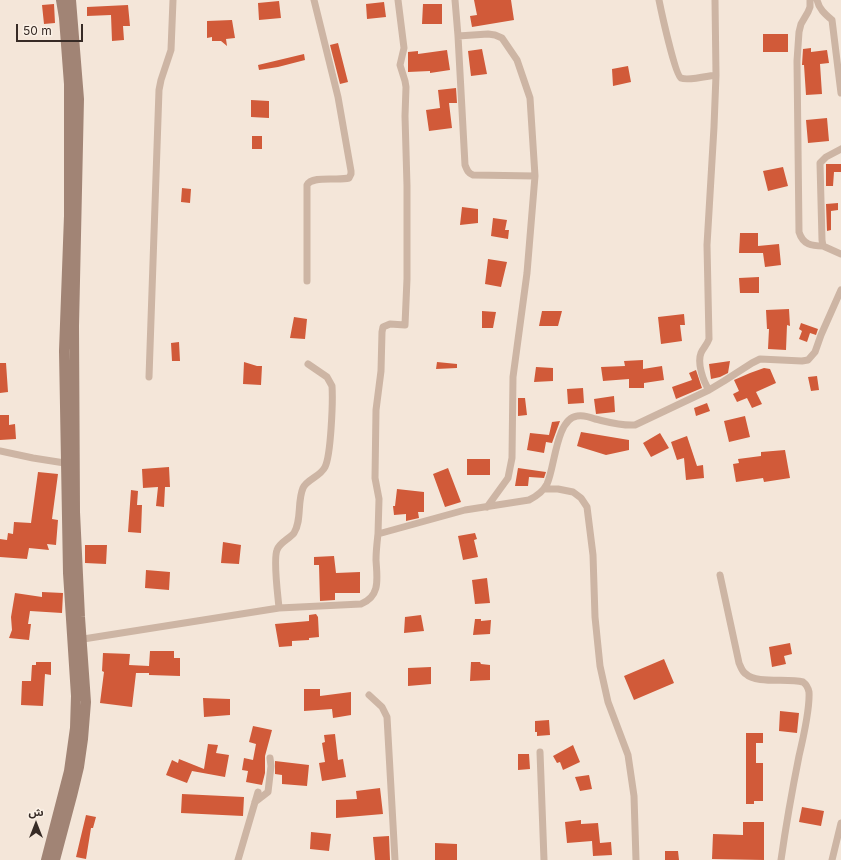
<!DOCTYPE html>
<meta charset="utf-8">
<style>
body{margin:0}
#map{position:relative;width:841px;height:860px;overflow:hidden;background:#f4e6d9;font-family:Inter,"Noto Sans Arabic",sans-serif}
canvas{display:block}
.north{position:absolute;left:16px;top:804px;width:40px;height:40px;-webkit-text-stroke:3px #fbf1e6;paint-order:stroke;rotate:0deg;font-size:11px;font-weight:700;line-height:16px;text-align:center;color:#372b26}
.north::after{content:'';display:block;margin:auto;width:14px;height:18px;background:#372b26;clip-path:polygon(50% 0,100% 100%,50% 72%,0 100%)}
.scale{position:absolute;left:16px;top:24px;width:67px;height:18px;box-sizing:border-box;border:2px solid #372b26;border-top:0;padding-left:5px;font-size:12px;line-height:14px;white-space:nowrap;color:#372b26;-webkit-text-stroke:3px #fbf1e6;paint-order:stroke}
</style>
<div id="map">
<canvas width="841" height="860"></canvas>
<div class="north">ش</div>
<div class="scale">50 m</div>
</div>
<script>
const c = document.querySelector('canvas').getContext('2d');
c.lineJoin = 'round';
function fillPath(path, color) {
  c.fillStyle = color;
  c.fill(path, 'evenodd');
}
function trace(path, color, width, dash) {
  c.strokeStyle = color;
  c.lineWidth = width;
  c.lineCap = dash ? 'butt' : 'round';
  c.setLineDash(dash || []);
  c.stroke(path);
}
const building = new Path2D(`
 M474,0H511L514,20L472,27L470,16L477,15Z
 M279,1L281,18L259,20L258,3Z
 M384,2L386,17L367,19L366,4Z
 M54,4L55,23L44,24L42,5Z
 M423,4H442V24H422Z
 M128,5L130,26H123L124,40L112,41L111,15L87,16V7Z
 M232,20L235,38L226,39L227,46L221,41H212V37L207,38V21Z
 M763,34H788V52H763Z
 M338,43L348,82L340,84L330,45Z
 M811,48V52L827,50L829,63L820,64L822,94L806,95L804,65H802L803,49Z
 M482,49L487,74L471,76L468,51Z
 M447,50L450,70L430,73V71L408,72V52L418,51V54Z
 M304,54L305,60L278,67L259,70L258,65Z
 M628,66L631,82L613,86L612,69Z
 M456,88L457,103H449L452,128L429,131L426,110L440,108L438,90Z
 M251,100L269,101V118L251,117Z
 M827,118L829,141L808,143L806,120Z
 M252,136H262V149H252Z
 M826,164H841V172H834L833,186H826Z
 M783,167L788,186L768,191L763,171Z
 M182,188L191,189L190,203L181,202Z
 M838,203V210L831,211V230L827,231L826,204Z
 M462,207L478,209V223L460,225Z
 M493,218L507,220L505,230H509L508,239L491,236Z
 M740,233H758V246L779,244L781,265L765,267L763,253H739Z
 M488,259L507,262L501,287L485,284Z
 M759,277V293H740L739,278Z
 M789,309L790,326L787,325L786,350L768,349L769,329H767L766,310Z
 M482,311L496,312L493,328H482Z
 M542,311H562L558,326H539Z
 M684,314L685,325H680L682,341L661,344L658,317Z
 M294,317L307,319L305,339L290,338Z
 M801,323L818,329L816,335L810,333L807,342L799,339L802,331L799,329Z
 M179,342L180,361H172L171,343Z
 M643,360V369L662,366L664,380L644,383V388H629V379L603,381L601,367L625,366L624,361Z
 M730,361L728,373L720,377L711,379L709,364Z
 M244,362L257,366H262L261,385L243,384Z
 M437,362L457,364V368L436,369Z
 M0,363H6L8,392L0,393Z
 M536,367L553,368V381L534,382Z
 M764,368L770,369L776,383L756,392L762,404L752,408L747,398L737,402L733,394L739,391L734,380L750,373Z
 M696,370L702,388L676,399L672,387L692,380L689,373Z
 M817,376L819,390L811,391L808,377Z
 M583,388L584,403L568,404L567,389Z
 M614,396L615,412L596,414L594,399Z
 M518,398H525L527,415L518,416Z
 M707,403L710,411L696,416L694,408Z
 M0,415H9V425L15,424L16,439L0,440Z
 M745,416L750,437L729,442L724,421Z
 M560,421L552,443L546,442L544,453L527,450L530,433L549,435L552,422Z
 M581,432L629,440V450L606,455L577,446Z
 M660,433L669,448L651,457L643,443Z
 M687,436L697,466L703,465L704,478L686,480L684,458L677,460L671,442Z
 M785,450L790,478L764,482L763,478L736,482L733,464L739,463L738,459L761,456V452Z
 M467,459H490V475H467Z
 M169,467L170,487H165L164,507L156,506L158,487L143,488L142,469Z
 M448,468L461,502L445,507L433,474Z
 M518,468L546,472L544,478L529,477L528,486H515Z
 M38,472L58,474L52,519L58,520L56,545L47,544L49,550L29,548L27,559L0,557V539L7,540L8,533L13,534L14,522L31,523Z
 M397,489L424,492V512H418L419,518L406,521V514L394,515L393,506H395Z
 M131,490L138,491L137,505H142L141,533L128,532Z
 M475,533L477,539L474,540L478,557L463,560L458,536Z
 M223,542L241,545L239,564L221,563Z
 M85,545H107L106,564L85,563Z
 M334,556L336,573L360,572V593H335V600L320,601L319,565H314V557Z
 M146,570L170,572L169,590L145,588Z
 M487,578L490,603L475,604L472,580Z
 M42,592L63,593L62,613L30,611L28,624H31L29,640L9,638L12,630L11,617L15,593L42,597Z
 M316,614L318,617L319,637L309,638V640L292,641V646L279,647L275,624L309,621V615Z
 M421,615L424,631L404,633L405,617Z
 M475,619H481V621L491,620L490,634L473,635Z
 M790,643L792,654L784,656L786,664L772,667L769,647Z
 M150,651H174V658H180V676L149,675V673H136L132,707L100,703L104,672L102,671L103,653L130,654L129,665L149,666Z
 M664,659L674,683L634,700L624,676Z
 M36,662H51V675L45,674L43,706L21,705L22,681H31L32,665H36Z
 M471,662H480L481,664L490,665V680L470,681Z
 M431,667V684L408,686V668Z
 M304,689H320V696L351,692V715L333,718L332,709L304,711Z
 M203,698L230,699V715L204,717Z
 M780,711L799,713L797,733L779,731Z
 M549,720L550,735L537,736V732H535V721Z
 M253,726L272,730L265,756V773L262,785L246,782L248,771L242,770L244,758L253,760L256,744L249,742Z
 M746,733H763V743H756V763H763V801H754V804H746Z
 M335,734L338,760L343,759L346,777L322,781L319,763L325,762L322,743L325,742L324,735Z
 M208,744L218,745L216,753L229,755L225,777L192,771L187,783L166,775L172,760L178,763L179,759L204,769Z
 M573,745L580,762L563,770L560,762L557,763L553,756Z
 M518,754H529L530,769L518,770Z
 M275,761L309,765L307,786L282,784V775L275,774Z
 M589,775L592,789L580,791L575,777Z
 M380,788L383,814L336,818V800L357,799L356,791Z
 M182,794L244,797L243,816L181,813Z
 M802,807L824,811L821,826L799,822Z
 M86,815L96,817L93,828H91L86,859L76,857Z
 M581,820V824L598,823L600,843L611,842L612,855L593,856L592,841L567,843L565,822Z
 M743,822H764V860L712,859L713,834L743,835Z
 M311,832L331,834L329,851L310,849Z
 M389,836L390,860H375L373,837Z
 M435,843L457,844V860H435Z
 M665,851H678L679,860H665Z`);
const street = new Path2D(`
 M455,0L458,36L488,34L495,35L502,38L517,60L530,98L535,176L527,273L513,377L512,458L508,478L487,507
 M659,0C661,10 675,75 681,78C688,81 708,76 716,75
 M810,0V7L808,12L801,24L799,32L797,61L799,232C803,245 812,246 823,246
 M817,0C819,9 825,14 832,20L841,93
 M458,36L465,165C467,170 468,173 473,175L535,176
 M841,149L826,157L820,163L822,240L823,246L841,254
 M307,281V185C312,175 338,181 349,178L351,174V171L338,97L314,0
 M149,377L159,90L161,80L171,50L173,0
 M709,390C703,381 697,363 701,353C703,348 707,345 709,339L707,245L714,127L716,75L715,0
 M0,451L33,458L71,464
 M544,489H558L573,492L581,498L587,507L593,555L595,617L600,666L608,702L628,755L634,796L636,860
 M378,534L379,499L375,478L376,410L381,371L382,332L383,327L390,324L405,325L407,279V186L405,116L406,87L405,81L400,65L404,48L398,0
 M720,575L739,663C741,667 742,672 746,674C756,684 788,678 803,682C807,685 808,687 809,692C810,709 803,739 799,756C792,791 786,825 781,860
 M279,608C278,596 273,560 277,550C279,543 289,539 294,533C302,520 297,502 303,488C307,479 320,477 325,467C331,455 333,401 332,386L327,377L308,364
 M77,640L279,608L361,604C381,596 377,578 376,560C376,551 377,543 378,534L465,510L529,500C537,496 543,492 547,484C555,467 556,419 577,416C583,415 590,417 595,419C608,422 621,426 635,425L709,390L724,381L752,363L760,359L802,361L808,360L815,352L821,335L841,290
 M369,695L382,707L387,717L395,860
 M540,752L544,860
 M255,802L268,792L271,766L270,758
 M238,860L258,792
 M832,860L841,823`);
const secondary = new Path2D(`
 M46,860L69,771L75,728L76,696L68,573L64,351L69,216V84L64,18L61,0
 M55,860L72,796L79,767L83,739L86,702L80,617L75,512L74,326L79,99L71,0`);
fillPath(building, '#d15a39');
trace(street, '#cdb5a4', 7);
trace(secondary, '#a18475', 10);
</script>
